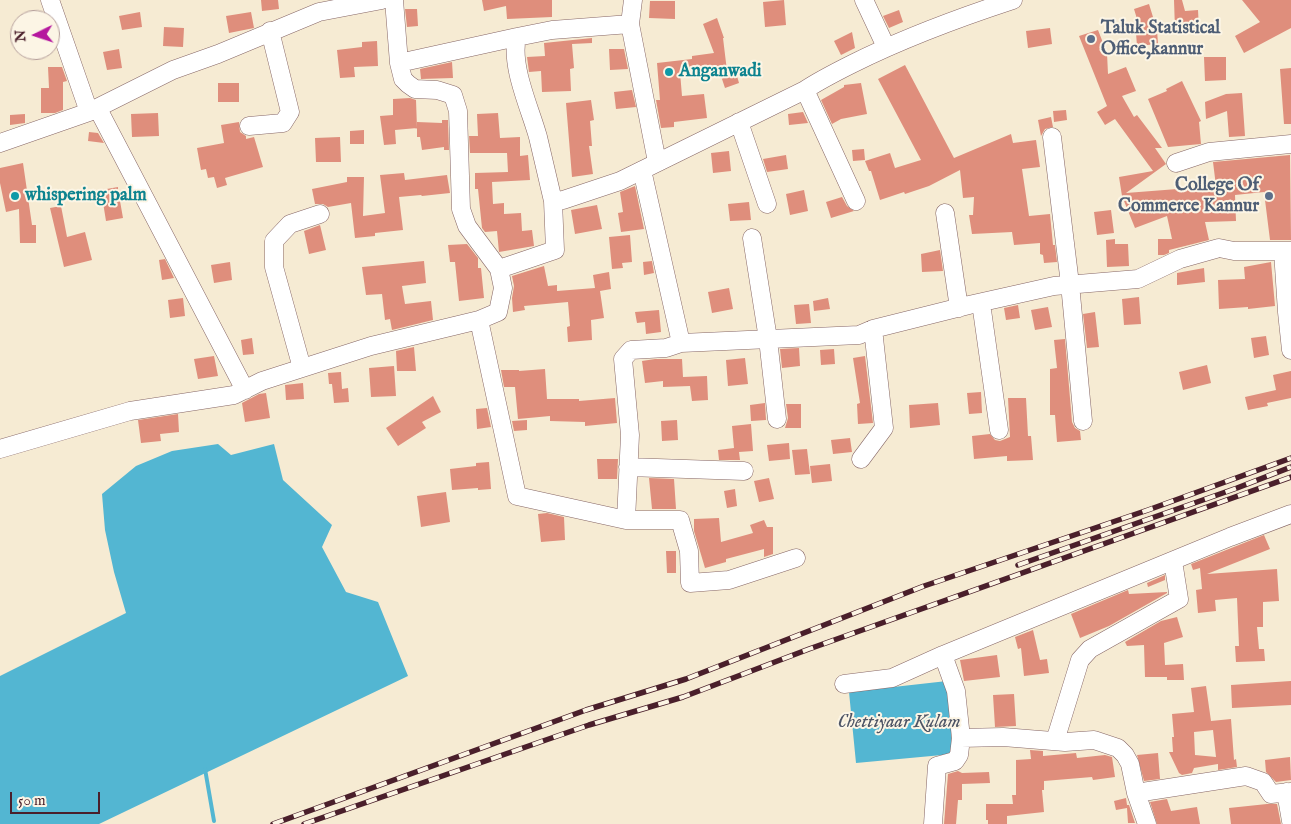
<!DOCTYPE html>
<style>
body{margin:0}
#map{position:relative;width:1291px;height:824px;overflow:hidden;background:#f6ebd3;font-family:"IM FELL English",serif}
canvas{display:block}
.north{position:absolute;left:10px;top:10px;width:50px;height:50px;box-sizing:border-box;background:#fcf5e5;border:1px solid #b59f9b;border-radius:50%;rotate:266deg;font-size:14px;font-weight:700;line-height:20px;text-align:center;color:#4a1f2b}
.north::after{content:'';display:block;margin:auto;width:18px;height:22px;background:#b5179e;clip-path:polygon(50% 0,100% 100%,50% 72%,0 100%)}
.scale{position:absolute;left:10px;top:792px;width:90px;height:22px;box-sizing:border-box;border:2px solid #4a1f2b;border-top:0;padding-left:6px;font-size:15px;line-height:18px;white-space:nowrap;color:#4a1f2b;-webkit-text-stroke:4px #fcf5e5;paint-order:stroke}
</style>
<div id="map">
<canvas width="1291" height="824"></canvas>
<div class="north">N</div>
<div class="scale">50 m</div>
</div>
<script>
const c = document.querySelector('canvas').getContext('2d');
c.lineJoin = 'round';
function fillPath(path, color) {
  c.fillStyle = color;
  c.fill(path, 'evenodd');
}
function trace(path, color, width, dash) {
  c.strokeStyle = color;
  c.lineWidth = width;
  c.lineCap = dash ? 'butt' : 'round';
  c.setLineDash(dash || []);
  c.stroke(path);
}
function label(font, color, halo, rows, align = 'center') {
  c.font = font + ' "IM FELL English",serif';
  c.lineWidth = 4;
  c.setLineDash([]);
  c.textBaseline = 'middle';
  c.strokeStyle = halo;
  c.fillStyle = color;
  for (const [text, x, y, turn = 0] of rows) {
    c.save();
    c.translate(x, y);
    c.rotate((+turn || 0) * Math.PI / 180);
    c.textAlign = isNaN(turn) ? turn : align;
    if (halo) c.strokeText(text, 0, 0);
    c.fillText(text, 0, 0);
    c.restore();
  }
}
const water = new Path2D(`
 M218,444L231,455L274,444L283,480L332,525L322,547L346,592L378,602L408,676L99,824H0V676L126,613L114,572L105,530L102,494L136,466L172,451Z
 M947,681L953,754L856,763L849,692Z`);
const stream = new Path2D(`
 M205,769L214,821`);
const building = new Path2D(`
 M261,0H278L279,9L262,11Z
 M482,0H552V17L507,19L506,6L484,11Z
 M784,0L786,25L765,27L763,2Z
 M1174,0H1182L1185,11L1198,10L1199,29L1175,30Z
 M1242,0H1291V28L1244,53L1235,36L1260,22Z
 M650,1H675V19L649,18Z
 M1149,4L1157,30L1158,44L1137,46L1136,33L1141,32L1134,9Z
 M405,9H417L418,26L407,27Z
 M899,10L903,22L889,28L883,16Z
 M140,12L142,27L122,30L119,16Z
 M251,12L254,28L229,33L226,16Z
 M717,18L724,38H723L727,71L735,69L739,83L725,88L718,67L680,72L682,96L704,94L707,118L674,122V127L661,128L656,100H660L657,63L692,59V56L714,53L703,24Z
 M164,27L184,28L183,47L163,46Z
 M1050,28L1052,44L1028,48L1026,31Z
 M1098,30L1107,53L1108,74L1126,67L1136,91L1122,96L1134,117L1137,115L1162,148H1155L1166,164L1126,193L1216,186L1213,162L1290,155L1291,240H1270L1264,192L1235,195L1236,221L1205,222L1209,240L1169,250V253L1164,255H1158V239H1172L1167,216L1135,228L1122,196L1119,177L1153,171L1115,119L1105,125L1097,112L1107,106L1079,36Z
 M852,32L855,48L841,55L834,41Z
 M592,38V43L572,44L574,68L570,69L571,91L542,92L541,71L529,72L527,57L545,56L544,43Z
 M377,41L378,66L354,67L355,77L340,78L337,50L362,47V42Z
 M119,49L122,68L107,70L103,52Z
 M609,49H624L628,69L610,70Z
 M1204,57H1226V80L1205,81Z
 M452,62L453,78L421,79L420,69Z
 M905,65L954,158L1011,134L1013,143L1036,140L1040,167L1022,169L1029,216L1050,214L1053,245H1055L1057,262L1044,263L1043,255L1040,254V243L1014,245L1012,232L972,234L969,215H973L974,197L963,198L960,170L929,186L905,194L904,192L880,200L871,171H869L865,161L890,153L895,168L921,160L878,79Z
 M48,67H62L67,81L63,82V110L55,113H41V88H49Z
 M1291,68V124H1284L1280,69Z
 M1182,81L1201,121L1199,122L1201,144L1168,147L1148,99L1167,91L1166,89Z
 M218,83H239V102H218Z
 M861,83L867,114L841,119L832,124L821,100L844,87V85Z
 M632,90L636,107L616,109L614,92Z
 M1242,93L1245,136L1229,137L1227,111L1206,119L1205,102L1226,94Z
 M410,98L416,100L417,128L395,130L396,144L384,145L380,116L393,115V99Z
 M591,100L594,120L590,121L592,146H589L593,174L572,177L566,103Z
 M1066,110L1067,120L1054,122L1053,111Z
 M803,112L808,123L789,125L788,114Z
 M158,113L159,136L132,137L131,114Z
 M498,113L500,138L520,137V156L528,155L530,180L492,182L493,204L504,203V214L521,213L522,231L532,230L534,246L499,252L497,231L485,232L482,228L478,189H475V173L508,172L507,153H470L469,136H478L477,114Z
 M25,114V123L10,125V115Z
 M1051,117L1053,127L1045,129L1041,136L1038,120Z
 M442,120H448L449,150H444V147L422,150L420,137H417V122L442,123Z
 M239,122L240,132L246,136V139L254,137L263,167L225,178L227,185L217,188L214,177L208,178L206,169L201,170L197,148L224,143L221,125Z
 M364,130V144H350V131Z
 M89,132L98,133L104,143L88,141Z
 M340,137L341,162H316L315,138Z
 M864,149L865,160L853,161L852,150Z
 M729,151L731,171L713,173L711,153Z
 M786,155L788,169L767,172L763,159Z
 M23,163L32,225H36V243H20L19,209L6,212L0,183V168Z
 M404,173L405,180L447,175L450,193L422,196L421,195L399,197L403,230L375,233V236L355,238L351,203L328,207L323,204H315L312,189L347,182V177H364L363,216L385,213L380,175Z
 M635,186L644,229L621,232L618,213L623,212L620,192Z
 M118,187V191L129,190L134,200L120,201L123,218L106,221L101,190Z
 M804,190L808,211L790,215L786,194Z
 M842,197L847,206L854,211L831,218L826,202Z
 M749,202L751,220L730,221L728,204Z
 M597,205L602,229L575,234L571,210Z
 M61,206L67,237L85,232L92,260L64,267L50,208Z
 M1111,210L1114,233L1097,235L1094,212Z
 M320,225L326,250L309,254L304,231Z
 M630,235L632,262L622,263L623,268L612,269L609,237Z
 M1115,239V244H1128L1129,266L1107,267L1106,240Z
 M467,244L478,258V268H481L484,298L459,301L455,262H450L448,245Z
 M940,250L943,271L922,272L921,254Z
 M165,259L174,278L162,280L159,260Z
 M424,261L426,283L402,286L405,304L431,301L433,320L392,330L390,319L385,320L382,294L366,295L362,267Z
 M652,261L654,273L644,275L643,262Z
 M230,262L232,280L214,283L211,265Z
 M1271,262L1275,306L1248,309V307L1219,309L1218,280L1245,279L1244,267Z
 M544,266L548,286L557,285V291L595,288L593,275L609,272L611,289L600,291L604,318L591,320L592,340L568,342L567,327L570,326L568,302L524,306L525,310L513,312L512,298L514,286L512,276Z
 M1204,268L1205,282L1177,285V273Z
 M729,288L733,309L712,313L708,292Z
 M1139,297L1141,324L1124,325L1122,299Z
 M183,298L185,316L170,318L168,300Z
 M828,298L830,309L814,311L813,301Z
 M809,304L811,323L796,324L794,305Z
 M1018,305L1020,318L1006,320L1004,308Z
 M1048,307L1052,327L1035,330L1031,310Z
 M659,310L661,332L646,334L645,322L637,323L635,312Z
 M1095,312L1099,347L1087,348L1083,314Z
 M1266,336L1269,355L1254,358L1251,338Z
 M252,338L254,354L243,355L241,340Z
 M1065,339L1072,422L1075,428L1080,431L1081,440L1057,442L1055,415H1050V369L1057,368L1054,340Z
 M414,347L416,371H397L396,351Z
 M799,348L800,366L782,368L780,349Z
 M834,349L835,364L821,365L820,350Z
 M214,356L218,376L198,379L194,359Z
 M865,356L873,423L858,424L857,404L860,403L853,358Z
 M745,358L748,384L728,386L726,360Z
 M655,359H682L683,377L707,376L708,400L692,401L690,386L663,387V381L645,383L642,361Z
 M1207,365L1211,383L1183,390L1179,372Z
 M394,366L396,396L371,397L369,368Z
 M545,369L547,399H579V401L615,398L617,423L585,426V422L550,421V416L518,419L515,387H504L501,370H519V371Z
 M1291,371V398L1267,403L1268,406L1248,410L1245,397L1276,390L1273,375Z
 M341,372L342,389L348,388L349,402L334,403L332,384H329L328,373Z
 M303,383L304,399L286,400L285,385Z
 M981,392L982,413L969,414L967,393Z
 M266,393L270,418L245,422L242,403L259,394Z
 M433,396L441,412L422,422L426,428L398,446L386,428Z
 M1008,398H1026L1028,436H1031L1033,460L1007,461V456L974,459L972,436L990,434L995,440L1000,441L1010,437Z
 M765,403L766,420L751,421L750,405Z
 M938,403L940,425L910,428L909,405Z
 M786,404H801V428H785L788,418Z
 M487,408L491,427L477,429L476,409Z
 M178,414L179,432L160,434L161,441L141,443L138,420Z
 M527,420V430L514,431L512,421Z
 M677,420L678,440L662,441L661,421Z
 M751,424L753,451L739,452L740,460H719L718,450L734,448L732,426Z
 M850,438L852,452L833,454L831,440Z
 M789,443L790,459L769,461L767,445Z
 M807,449L810,474L795,475L792,450Z
 M597,459H618L617,479H598Z
 M489,462L491,489L478,490V488L452,490L450,469L476,466V463Z
 M830,464L832,481L812,483L810,466Z
 M649,478L674,479L676,509H652Z
 M769,478L774,499L759,502L754,481Z
 M735,489L737,506L727,508L724,491Z
 M446,492L450,522L421,527L417,496Z
 M547,513L564,517L565,540L541,542L538,514Z
 M719,518L721,542L753,533L750,525L764,520L767,527H773V554L764,557V549L726,559V562L705,568L694,531V519Z
 M1264,535L1270,549L1207,574L1277,569L1279,601L1263,602V627H1257L1259,649H1264L1265,661L1236,662L1235,646H1239L1237,598L1215,600L1216,611L1198,613L1196,590L1202,589L1200,568L1193,570L1191,564Z
 M666,551H676V573H667Z
 M1165,575V580L1148,587L1147,583Z
 M1128,590L1129,594L1167,592V593L1109,626L1080,638L1071,614Z
 M1177,617L1183,637L1164,643L1165,665L1183,664L1184,680H1167V677H1145L1144,645L1127,646L1125,642L1161,621Z
 M1033,630L1040,660L1047,659L1049,673L1024,676L1021,648L1018,649L1015,637Z
 M997,655L1000,677L964,681L960,660Z
 M1291,681V705L1232,708L1231,685Z
 M1206,686L1211,721L1231,719L1234,760L1236,759L1237,767L1218,770V764L1194,768L1192,773L1182,775L1179,773L1169,752H1173L1172,737H1174L1172,714L1194,712L1191,688ZM1213,730L1216,757L1195,755L1194,732Z
 M1014,694L1016,726L995,727L993,695Z
 M1030,750L1043,751V756L1076,753L1077,758L1105,755L1112,757L1115,777L1093,780L1092,777L1044,781V790H1042L1044,812L1007,816V824H988V820H986V804H1013L1012,795H1016V760L1031,759Z
 M1158,753L1160,779L1144,781L1137,755Z
 M1290,757L1291,780L1276,782L1266,772L1265,760Z
 M958,771L962,773L989,772L990,783L962,784V800H958L956,824H944L948,774Z
 M1126,798L1127,805H1129L1135,823H1128L1127,808L1116,810L1114,801Z
 M1167,799L1171,811L1197,807L1200,824H1157L1150,802Z
 M1267,804H1277L1281,824H1231L1229,808Z`);
const minor = new Path2D(`
 M50,0L89,112
 M633,0L630,24L657,162
 M864,0L886,47
 M399,63L517,37
 M805,90L856,201
 M98,109L245,390
 M739,122L767,204
 M249,126L283,123L290,112L270,31
 M1052,137L1070,284L1083,421
 M0,143L89,112L173,70L218,54L319,12L382,0
 M1176,163L1209,152L1291,144
 M553,201C548,179 543,158 538,137C530,108 510,66 517,37L552,30L630,24
 M945,213L959,308
 M752,238L768,339L777,419
 M1283,251L1287,312L1291,350
 M499,269L555,250L553,201L563,200L620,181L805,90C820,80 836,72 852,64C904,38 958,18 1013,0
 M981,303L999,430
 M479,320L517,496L626,520H680L689,551L690,583L729,580L796,558
 M681,343L859,335L873,329L969,305L1054,286L1138,279L1180,259L1219,248L1234,251H1291
 M302,368L274,267V241L290,224L320,214
 M0,449L130,411L234,395L262,381L371,346L479,320L498,312L503,288L499,269L467,226L461,209L458,111L453,95L437,90L415,89L408,84L403,79L399,63L394,0
 M861,459L884,428L873,329
 M628,467L744,471
 M626,520L630,435L623,359L631,350L666,348L681,343L642,170
 M844,684L892,678L943,655L1230,537L1291,514
 M961,738L1003,737L1065,742L1094,740L1118,748L1125,755L1130,764L1136,793
 M1055,741L1080,660L1090,649L1179,599L1173,561
 M1286,792L1291,821
 M933,824L937,766L955,761L959,755L961,738L956,691L943,655
 M1147,824L1136,793L1246,776L1263,782L1271,794L1291,792`);
const rail = new Path2D(`
 M1018,565L1237,488L1291,467
 M273,824L586,710L686,679L924,586L1148,510L1291,458
 M304,824L589,725L683,697L809,649L1291,477`);
const markers = [
 [1091,39,5,"#5c6f8a"],
 [669,72,5,"#0f9aa8"],
 [15,196,5,"#0f9aa8"],
 [1269,196,5,"#5c6f8a"]
];
const serviceNames = [
 ["Taluk Statistical",1101,29],
 ["Office,kannur",1101,50],
 ["College Of",1259,186,"right"],
 ["Commerce Kannur",1259,207,"right"]
];
const cultureNames = [
 ["Anganwadi",679,72],
 ["whispering palm",25,196]
];
const waterNames = [
 ["Chettiyaar Kulam",899,723]
];
fillPath(water, '#53b6d2');
trace(stream, '#53b6d2', 4);
fillPath(building, '#df8e7c');
trace(minor, '#866666', 19);
trace(minor, '#fff', 18);
trace(rail, '#4a1f2b', 5.5);
trace(rail, '#fcf5e5', 4, [11]);
for (const [x, y, r, color] of markers) {
  const dot = new Path2D();
  dot.arc(x, y, r, 0, 2 * Math.PI);
  c.fillStyle = color;
  c.fill(dot);
  trace(dot, '#fcf5e5', 2);
}
label('bold 18px', '#4e5e75', '#fcf5e5', serviceNames, 'left');
label('bold 18px', '#0d838f', '#fcf5e5', cultureNames, 'left');
label('italic 19px', '#4d5465', '#fcf5e5', waterNames);
</script>
